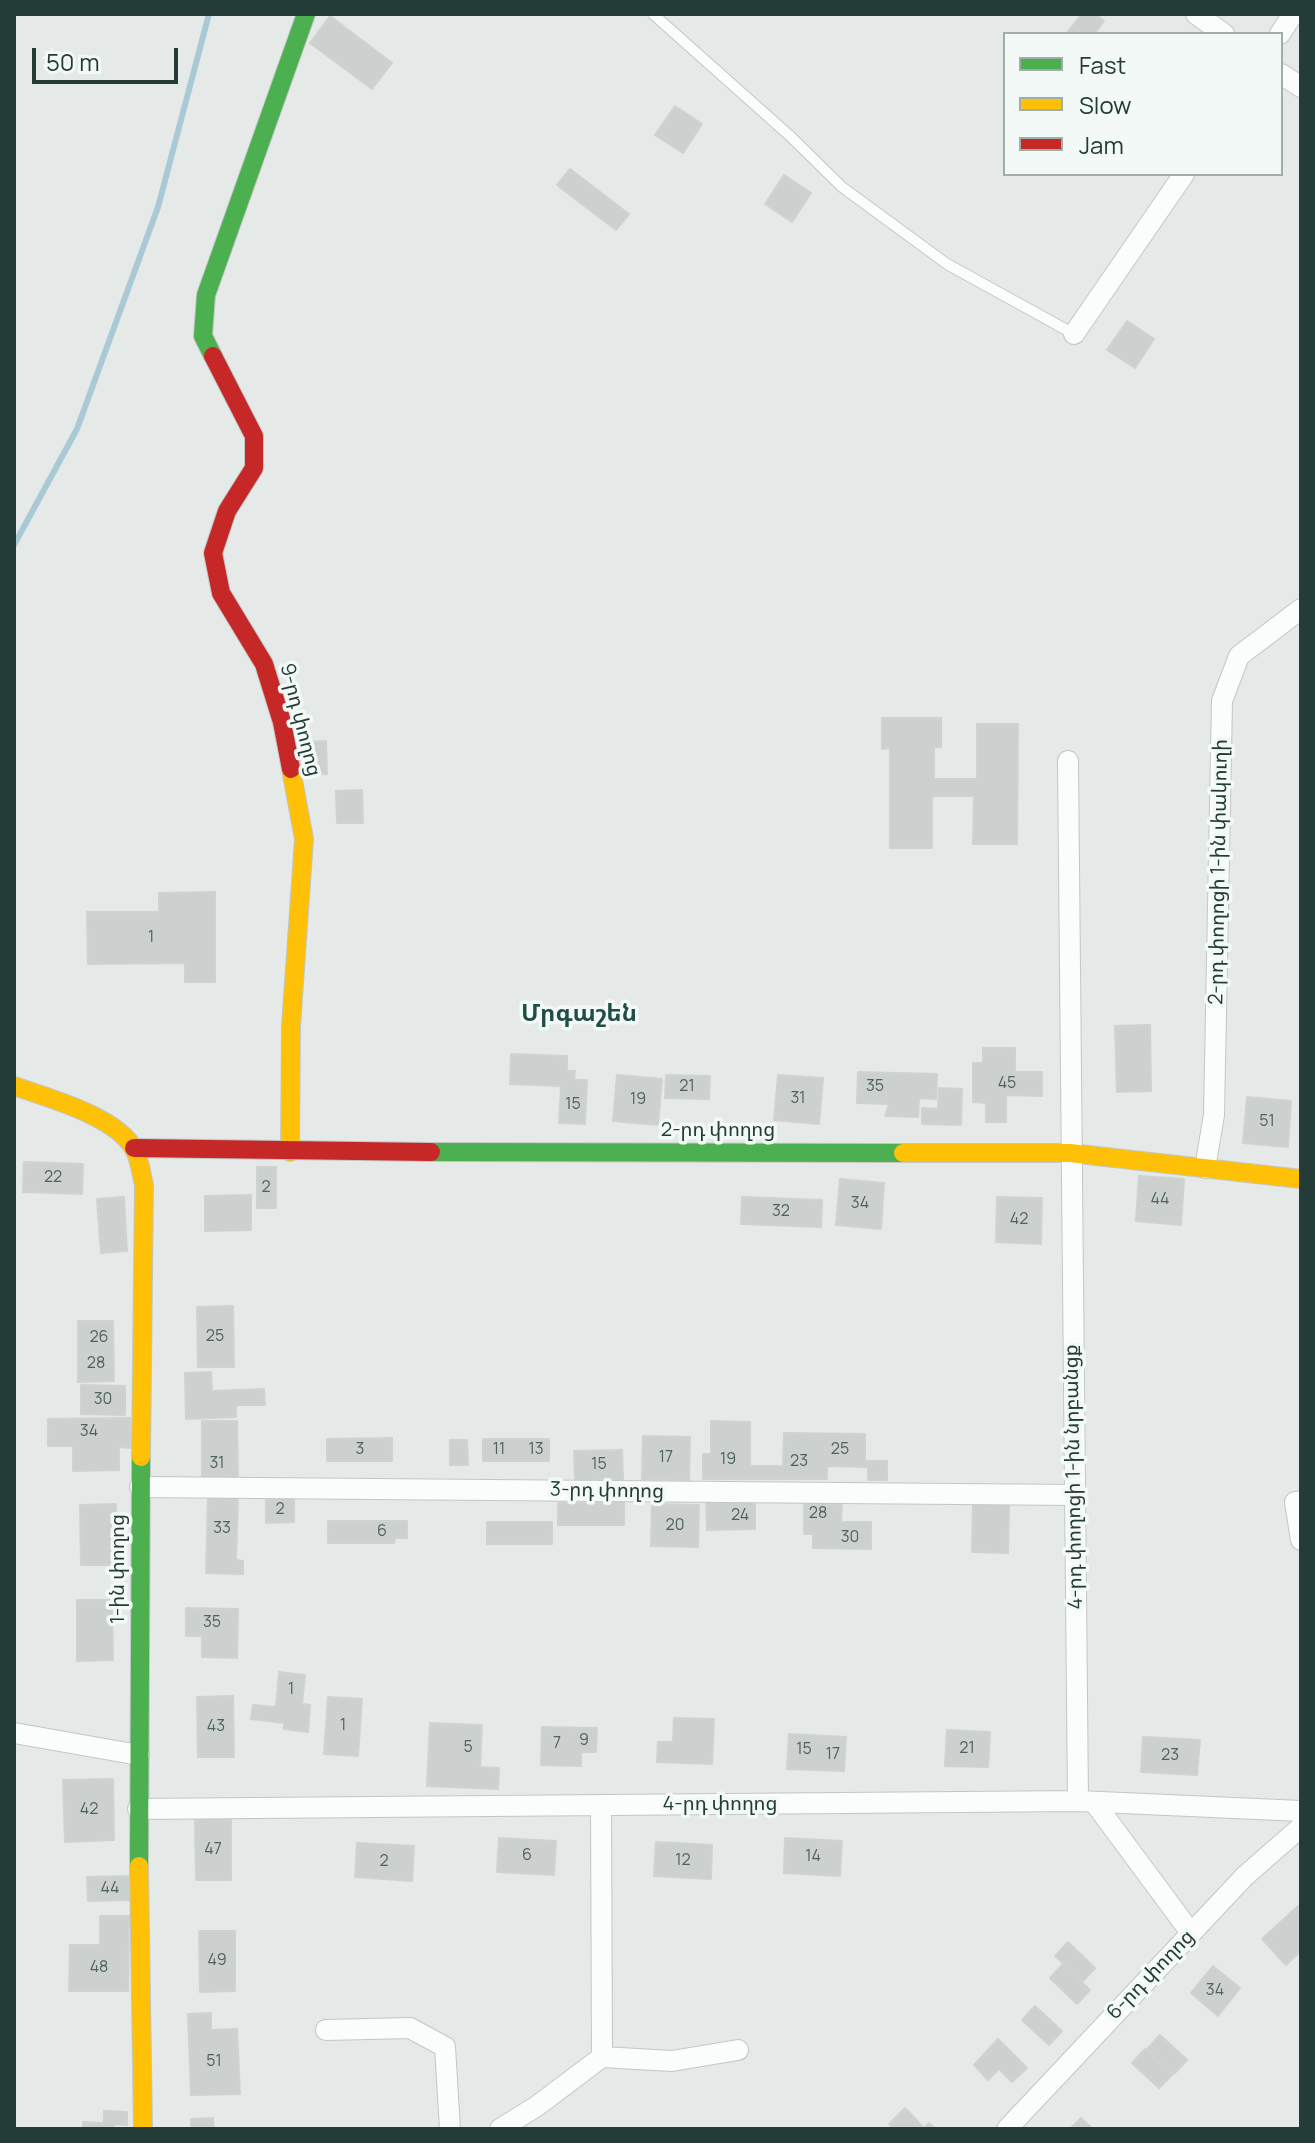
<!DOCTYPE html>
<meta charset="utf-8">
<style>
body{margin:0}
#map{position:relative;width:1315px;height:2143px;overflow:hidden;background:#e5eae8;font-family:Manrope,sans-serif}
canvas{display:block}
.frame{position:absolute;inset:0;border:16px solid #243c38;pointer-events:none}
.legend{position:absolute;left:1003px;top:32px;width:280px;height:144px;box-sizing:border-box;background:#f3f9f6;border:2px solid #a0adaa;margin:0;padding:10px 14px;list-style:none;font-size:24px;color:#243c38}
.legend li{display:flex;align-items:center;gap:16px;height:40px}
.legend b{width:40px;border:2px solid #a0adaa}
.scale{position:absolute;left:32px;top:48px;width:146px;height:36px;box-sizing:border-box;border:4px solid #243c38;border-top:0;padding-left:10px;font-size:24px;line-height:28px;white-space:nowrap;color:#243c38;-webkit-text-stroke:6px #f3f9f6;paint-order:stroke}
</style>
<div id="map">
<canvas width="1315" height="2143"></canvas>
<div class="frame"></div>
<ul class="legend">
<li><b style="height:10px;background:#4caf50"></b>Fast</li>
<li><b style="height:10px;background:#ffc107"></b>Slow</li>
<li><b style="height:10px;background:#c62828"></b>Jam</li>
</ul>
<div class="scale">50 m</div>
</div>
<script>
const c = document.querySelector('canvas').getContext('2d');
c.lineJoin = 'round';
function trace(path, color, width, dash) {
  c.strokeStyle = color;
  c.lineWidth = width;
  c.lineCap = dash ? 'butt' : 'round';
  c.setLineDash(dash || []);
  c.stroke(path);
}
function fillPath(path, color) {
  c.fillStyle = color;
  c.fill(path, 'evenodd');
}
function label(font, color, halo, rows, align = 'center') {
  c.font = font + ' Manrope,"Noto Sans Armenian",sans-serif';
  c.lineWidth = 7;
  c.setLineDash([]);
  c.textBaseline = 'middle';
  c.strokeStyle = halo;
  c.fillStyle = color;
  for (const [text, x, y, turn = 0] of rows) {
    c.save();
    c.translate(x, y);
    c.rotate((+turn || 0) * Math.PI / 180);
    c.textAlign = isNaN(turn) ? turn : align;
    if (halo) c.strokeText(text, 0, 0);
    c.fillText(text, 0, 0);
    c.restore();
  }
}
const stream = new Path2D(`
 M14,545L77,429L158,207L209,14`);
const building = new Path2D(`
 M1082,14H1095L1104,21L1094,34H1066Z
 M330,16L392,63L372,89L310,43Z
 M675,106L702,124L683,153L655,135Z
 M570,169L629,214L616,230L557,185Z
 M784,175L811,193L792,222L765,204Z
 M1127,321L1154,339L1135,368L1107,350Z
 M882,718H941V747H934V779H977V724H1018L1017,844H973L974,796H932V848H890V748L882,749Z
 M326,741L327,774H301V742Z
 M362,790L363,823H337L336,791Z
 M215,892V982H185V963L88,964L87,912H159V893Z
 M1150,1025L1151,1091L1117,1092L1115,1026Z
 M983,1048H1015V1072H1042V1096L1006,1095V1122H986V1103L973,1102V1063H983Z
 M511,1054L567,1056V1071H575L574,1080H587L585,1124L559,1123L561,1086L510,1084Z
 M858,1072L937,1074L936,1099L919,1098L918,1117L885,1116L889,1104L857,1103Z
 M617,1075L662,1079L658,1125L613,1121Z
 M666,1075L710,1076L709,1099L665,1098Z
 M778,1075L823,1078L819,1124L774,1120Z
 M939,1088L962,1089L961,1125L922,1124V1108L938,1109Z
 M1247,1097L1291,1101L1288,1147L1243,1143Z
 M24,1162L83,1164L82,1194L23,1192Z
 M257,1167H276V1208H257Z
 M1139,1176L1184,1179L1181,1225L1136,1221Z
 M840,1179L884,1183L881,1229L836,1225Z
 M251,1195V1230L205,1231V1196Z
 M124,1197L127,1251L101,1253L97,1199Z
 M742,1197L822,1200L821,1227L741,1224Z
 M997,1197L1042,1198L1041,1244L996,1242Z
 M233,1306L234,1367H198L197,1307Z
 M78,1321H113L114,1381L78,1382Z
 M211,1372L212,1391L264,1389L265,1405H236V1417L186,1419L185,1373Z
 M81,1385L125,1386V1415L81,1414Z
 M130,1418L131,1448L119,1447V1470L73,1471V1446H48V1419Z
 M202,1421H237L238,1481L202,1482Z
 M711,1421L750,1422V1466H783L784,1433L865,1434V1461H887V1480H868V1467L827,1466V1479H703V1454H711Z
 M643,1436L690,1437L689,1480L642,1479Z
 M392,1438V1461H327V1439Z
 M483,1439H549V1461H483Z
 M450,1440H467L468,1465H450Z
 M622,1450L623,1479L575,1480L574,1451Z
 M208,1496L238,1497L236,1560L243,1561V1574L206,1573Z
 M266,1498H294V1522L266,1523Z
 M706,1501H755V1529L707,1530Z
 M558,1503H624V1525H558Z
 M116,1504L117,1565H81L80,1505Z
 M652,1504L699,1505L698,1547L651,1546Z
 M804,1504H842L841,1522H871V1549L813,1548V1534H804Z
 M973,1504L1009,1505L1008,1553L972,1552Z
 M328,1521H407V1538H395L394,1543H328Z
 M487,1522H552V1544H487Z
 M77,1600H112L113,1660L77,1661Z
 M186,1608L238,1609L237,1658L202,1657V1636H186Z
 M279,1672L305,1675L302,1704L310,1705L308,1732L284,1729V1723L251,1719L253,1705L276,1707Z
 M233,1696L234,1757H198L197,1697Z
 M328,1697L362,1699L358,1756L324,1754Z
 M674,1718L714,1719L712,1764L657,1762L658,1742H673Z
 M430,1723L482,1725L480,1767L499,1768L498,1789L427,1786Z
 M542,1727L597,1728L596,1752H581V1766L541,1765Z
 M947,1730L990,1732L988,1767L945,1766Z
 M789,1734L846,1737L844,1771L787,1769Z
 M1143,1737L1200,1740L1197,1775L1141,1772Z
 M113,1779L114,1840L65,1842L63,1780Z
 M231,1819V1880H196L195,1820Z
 M499,1838L556,1841L554,1875L497,1872Z
 M785,1838L842,1841L840,1876L784,1873Z
 M656,1842L712,1845L711,1879L654,1876Z
 M357,1843L414,1846L412,1881L355,1877Z
 M133,1876V1900L88,1901L87,1877Z
 M1298,1906L1301,1909V1951L1286,1965L1262,1939Z
 M100,1916H129L128,1991H69L70,1945H100Z
 M199,1931H235V1991L200,1992Z
 M1068,1942L1095,1968L1083,1981L1055,1956Z
 M1063,1964L1090,1990L1077,2004L1050,1978Z
 M1213,1966L1240,1988L1218,2016L1191,1993Z
 M1035,2006L1062,2031L1049,2045L1022,2020Z
 M211,2013V2030L237,2029L240,2094L191,2095L188,2014Z
 M1160,2035L1187,2060L1174,2074L1147,2049Z
 M998,2039L1027,2068L1012,2082L999,2069L988,2080L974,2065Z
 M1145,2049L1172,2075L1159,2088L1132,2063Z
 M905,2108L924,2128L929,2123L936,2129H894L889,2124Z
 M104,2111L127,2112V2125L114,2124V2129H83V2122L104,2123Z
 M213,2118L214,2129H191V2119Z
 M1081,2118L1093,2129H1070Z`);
const lane = new Path2D(`
 M653,14L790,136L842,187L947,264L1074,334`);
const street = new Path2D(`
 M1196,14L1224,34
 M1280,34L1293,14
 M1281,74L1301,87
 M1074,334L1184,174
 M1068,761L1078,1801
 M1205,1168L1214,1115L1222,701L1239,656L1301,609
 M140,1487L1074,1495
 M1301,1501L1295,1502L1301,1540
 M14,1733L139,1755
 M1094,1802L1191,1933
 M601,1805L602,2057
 M138,1809L1078,1801L1301,1811
 M326,2030L410,2028L445,2047L450,2129
 M500,2129L537,2106L602,2057L672,2061L738,2050
 M1007,2129L1245,1876L1301,1827`);
const fast = new Path2D(`
 M213,356L203,336L206,295L306,14
 M431,1152L903,1153
 M139,1866L141,1457`);
const slow = new Path2D(`
 M14,1086C48,1098 116,1116 134,1149C140,1160 141,1173 144,1185L141,1457
 M290,1152L291,1026L304,839L291,769
 M903,1153H1070L1301,1179
 M139,1866L143,2129`);
const jam = new Path2D(`
 M213,356L254,436V468L227,511L213,553L221,593L264,664L282,722L291,769
 M134,1148L431,1152`);
const numberNames = [
 ["1",151,938],
 ["45",1007,1084],
 ["21",687,1087],
 ["35",875,1087],
 ["31",798,1099],
 ["19",638,1100],
 ["15",573,1105],
 ["51",1267,1122],
 ["22",53,1178],
 ["2",266,1188],
 ["44",1160,1200],
 ["34",860,1204],
 ["32",781,1212],
 ["42",1019,1220],
 ["25",215,1337],
 ["26",99,1338],
 ["28",96,1364],
 ["30",103,1400],
 ["34",89,1432],
 ["3",360,1450],
 ["11",499,1450],
 ["13",536,1450],
 ["25",840,1450],
 ["17",666,1458],
 ["19",728,1460],
 ["23",799,1462],
 ["31",217,1464],
 ["15",599,1465],
 ["2",280,1510],
 ["28",818,1514],
 ["24",740,1516],
 ["20",675,1526],
 ["33",222,1529],
 ["6",382,1532],
 ["30",850,1538],
 ["35",212,1623],
 ["1",291,1690],
 ["1",343,1726],
 ["43",216,1727],
 ["9",584,1741],
 ["7",557,1744],
 ["5",468,1748],
 ["21",967,1749],
 ["15",804,1750],
 ["17",833,1755],
 ["23",1170,1756],
 ["42",89,1810],
 ["47",213,1850],
 ["6",527,1856],
 ["14",813,1857],
 ["12",683,1861],
 ["2",384,1862],
 ["44",110,1889],
 ["49",217,1961],
 ["48",99,1968],
 ["34",1215,1991],
 ["51",214,2062]
];
const streetNames = [
 ["9-րդ փողոց",300,720,76],
 ["2-րդ փողոցի 1-ին փակուղի",1219,872,-89],
 ["2-րդ փողոց",718,1130],
 ["4-րդ փողոցի 1-ին նրբանցք",1074,1477,-91],
 ["3-րդ փողոց",607,1491,1],
 ["1-ին փողոց",118,1569,-90],
 ["4-րդ փողոց",720,1804],
 ["6-րդ փողոց",1151,1975,-46]
];
const quarterNames = [
 ["Մրգաշեն",579,1014]
];
trace(stream, '#a9cad5', 6);
fillPath(building, '#ccd1cf');
trace(building, '#ced3d1', 2);
trace(lane, '#c2c7c5', 12);
trace(street, '#c2c7c5', 22);
trace(fast, '#c1c7c5', 20);
trace(slow, '#c1c7c5', 20);
trace(jam, '#c1c7c5', 20);
trace(lane, '#fbfcfc', 10);
trace(street, '#fbfcfc', 20);
trace(fast, '#4caf50', 18);
trace(slow, '#ffc107', 18);
trace(jam, '#c62828', 18);
label('16px', '#4f625e', null, numberNames);
label('20px', '#243c38', '#f3f9f6', streetNames);
label('bold 24px', '#214d46', '#f3f9f6', quarterNames);
</script>
